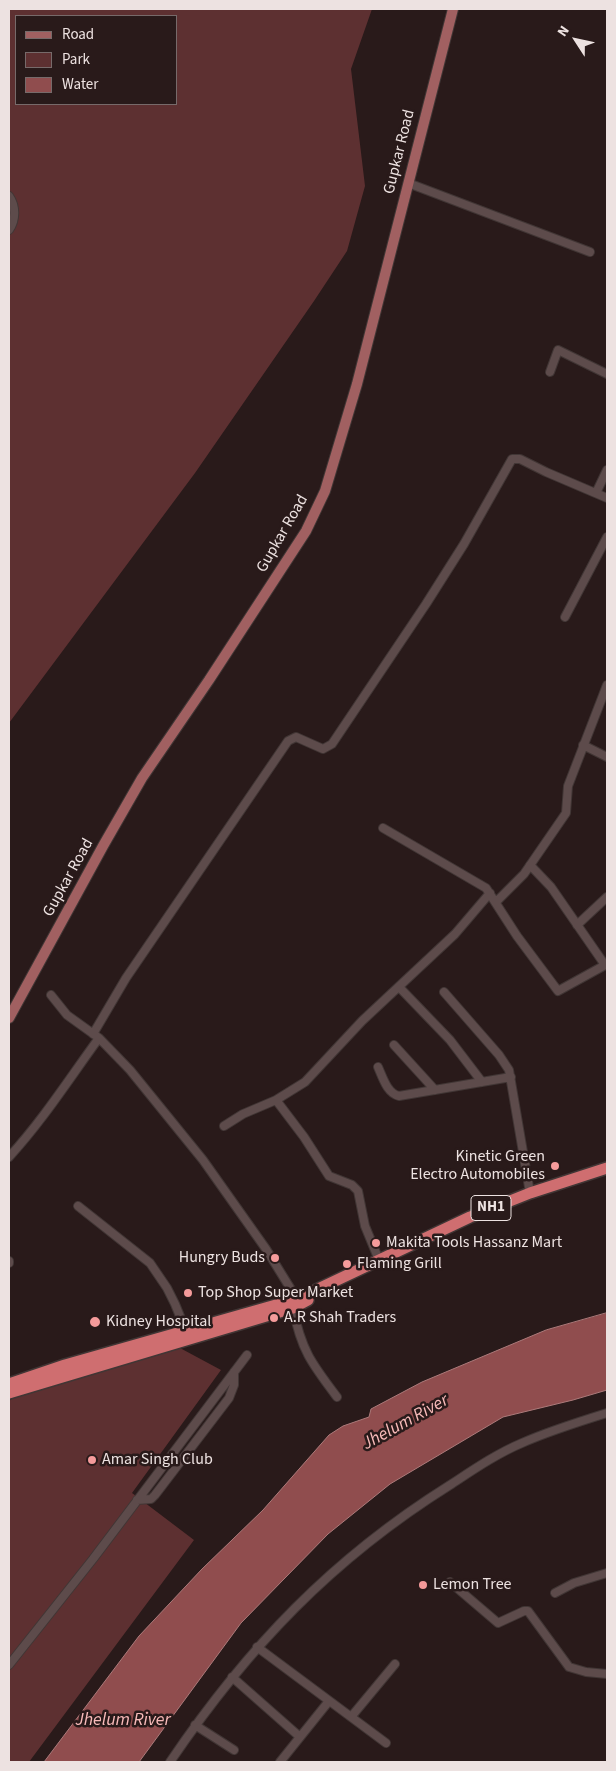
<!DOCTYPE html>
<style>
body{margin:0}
#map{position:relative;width:616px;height:1771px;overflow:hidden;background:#291a1a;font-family:"Source Sans 3",sans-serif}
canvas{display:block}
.frame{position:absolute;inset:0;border:10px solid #ede2e1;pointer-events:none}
.legend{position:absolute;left:15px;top:15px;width:162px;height:90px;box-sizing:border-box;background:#291a1a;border:1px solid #776a6a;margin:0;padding:6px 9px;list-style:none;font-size:15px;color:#ede2e1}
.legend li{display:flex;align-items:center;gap:10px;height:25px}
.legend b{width:25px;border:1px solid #776a6a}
.north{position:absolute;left:551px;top:15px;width:50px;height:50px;-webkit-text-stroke:4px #291a1a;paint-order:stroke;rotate:305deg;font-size:14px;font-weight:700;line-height:20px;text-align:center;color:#ede2e1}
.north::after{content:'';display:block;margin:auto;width:18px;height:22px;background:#ede2e1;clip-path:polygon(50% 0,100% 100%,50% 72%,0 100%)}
</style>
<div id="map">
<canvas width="616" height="1771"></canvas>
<div class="frame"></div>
<ul class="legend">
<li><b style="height:6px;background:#a16061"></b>Road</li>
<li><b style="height:14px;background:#5d3031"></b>Park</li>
<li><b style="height:14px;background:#904d4e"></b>Water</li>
</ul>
<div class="north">N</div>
</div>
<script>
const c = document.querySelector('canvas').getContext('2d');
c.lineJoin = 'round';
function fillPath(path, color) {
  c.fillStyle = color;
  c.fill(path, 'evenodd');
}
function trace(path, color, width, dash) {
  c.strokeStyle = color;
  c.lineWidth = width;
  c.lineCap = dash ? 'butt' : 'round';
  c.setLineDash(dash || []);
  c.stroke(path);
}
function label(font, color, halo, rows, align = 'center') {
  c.font = font + ' "Source Sans 3",sans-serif';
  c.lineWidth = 5;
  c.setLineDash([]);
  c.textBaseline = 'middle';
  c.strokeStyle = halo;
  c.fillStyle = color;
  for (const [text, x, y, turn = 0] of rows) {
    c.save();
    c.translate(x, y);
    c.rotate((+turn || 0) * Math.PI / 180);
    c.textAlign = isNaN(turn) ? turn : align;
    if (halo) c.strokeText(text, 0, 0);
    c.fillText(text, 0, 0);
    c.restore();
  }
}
const green = new Path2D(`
 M9,9H372L351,69L365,186L347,251L314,301L195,473L9,723ZM16,16H176V104H16Z
 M180,1348L221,1370L132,1493L194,1540L29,1762H9V1401L14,1397Z`);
const water = new Path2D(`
 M607,1313V1390L573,1400L503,1417L390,1484L328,1534L241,1623L139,1762H44L139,1636L202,1569L263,1510L329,1435L343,1426L369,1417L371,1409L422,1382L546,1330Z`);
const minor = new Path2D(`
 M408,183L590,252
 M9,196C16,206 16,220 9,230
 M550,372L558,350L607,374
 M596,493L607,470
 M565,617L607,537
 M583,745L607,757
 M383,828L486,888L517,936L558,991L607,964
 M530,865L551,887L605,965
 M496,902L524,874L566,813L568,786L607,685
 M577,925L607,897
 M399,987L450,1040L482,1082
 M444,992L499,1055L509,1070L530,1193
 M51,995L67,1015L99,1038L130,1070L203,1160L266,1249L297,1299
 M93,1034L126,978L288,741L296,737L323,749L332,744L426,604L464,544L512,459H520L546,472L607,498
 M394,1045L435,1090
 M378,1067C383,1078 387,1093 399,1096L511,1077
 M276,1100L304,1137L329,1176L352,1185L358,1191L365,1226L379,1260
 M224,1126L243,1114L276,1100L305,1082L362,1021L455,934L490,893
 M9,1157C43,1120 69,1079 99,1038
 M78,1206L150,1263L167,1288L175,1304L186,1331
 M9,1261V1263
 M293,1308C301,1350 312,1364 337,1397
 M137,1500L151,1499L155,1495L229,1398L234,1385V1372
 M450,1582L498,1623L524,1611H528L569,1667L586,1672L607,1674
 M555,1593L574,1583L607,1573
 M257,1647L386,1743
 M9,1665L93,1559L247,1355
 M232,1677L300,1737
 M351,1717L395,1664
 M195,1725L234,1750
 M170,1762C248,1647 332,1559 450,1485C473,1470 496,1454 522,1443C549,1431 578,1422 607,1413
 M280,1762L329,1701`);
const major = new Path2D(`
 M9,1018L103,846L142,778L209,680L306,531L325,491L357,384L453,9`);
const highway = new Path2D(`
 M9,1384L65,1365L297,1299L470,1217L530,1193L607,1168
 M9,1393L293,1308L308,1300`);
const markers = [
 [555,1166,5,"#f59b9b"],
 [376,1243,5,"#f59b9b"],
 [275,1258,5,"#f59b9b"],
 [347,1264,5,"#f59b9b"],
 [188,1293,5,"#f59b9b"],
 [274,1318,5,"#f59b9b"],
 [95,1322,6,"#f59b9b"],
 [92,1460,5,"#f59b9b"],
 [423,1585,5,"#f59b9b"]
];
const shields = [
 [491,1208,40]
];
const shieldNames = [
 ["NH1",491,1208]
];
const streetNames = [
 ["Gupkar Road",400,152,-76],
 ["Gupkar Road",283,534,-60],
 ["Gupkar Road",69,878,-61]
];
const poiNames = [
 ["Kinetic Green",545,1157,"right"],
 ["Electro Automobiles",545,1175,"right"],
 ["Makita Tools Hassanz Mart",386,1243],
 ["Hungry Buds",265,1258,"right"],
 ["Flaming Grill",357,1264],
 ["Top Shop Super Market",198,1293],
 ["A.R Shah Traders",284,1318],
 ["Kidney Hospital",106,1322],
 ["Amar Singh Club",102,1460],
 ["Lemon Tree",433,1585]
];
const waterNames = [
 ["Jhelum River",406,1423,-29],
 ["Jhelum River",123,1721]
];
fillPath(green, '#5d3031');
fillPath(water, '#904d4e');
trace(water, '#ac7a7a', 1);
trace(minor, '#413635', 10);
trace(major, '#413635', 12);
trace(highway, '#413635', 14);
trace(minor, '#5d4b4b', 8);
trace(major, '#a16061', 10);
trace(highway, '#cf6e70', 11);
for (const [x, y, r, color] of markers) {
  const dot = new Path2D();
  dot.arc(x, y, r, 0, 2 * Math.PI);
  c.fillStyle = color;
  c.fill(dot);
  trace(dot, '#291a1a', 2);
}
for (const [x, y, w] of shields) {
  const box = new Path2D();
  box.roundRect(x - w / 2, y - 12.5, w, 25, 4);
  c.fillStyle = '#291a1a';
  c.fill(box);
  trace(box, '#ede2e1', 1);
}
label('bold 15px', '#ede2e1', null, shieldNames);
label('16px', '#ede2e1', '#291a1a', streetNames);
label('16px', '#ede2e1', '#291a1a', poiNames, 'left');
label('italic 18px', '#f9bbba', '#291a1a', waterNames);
</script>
